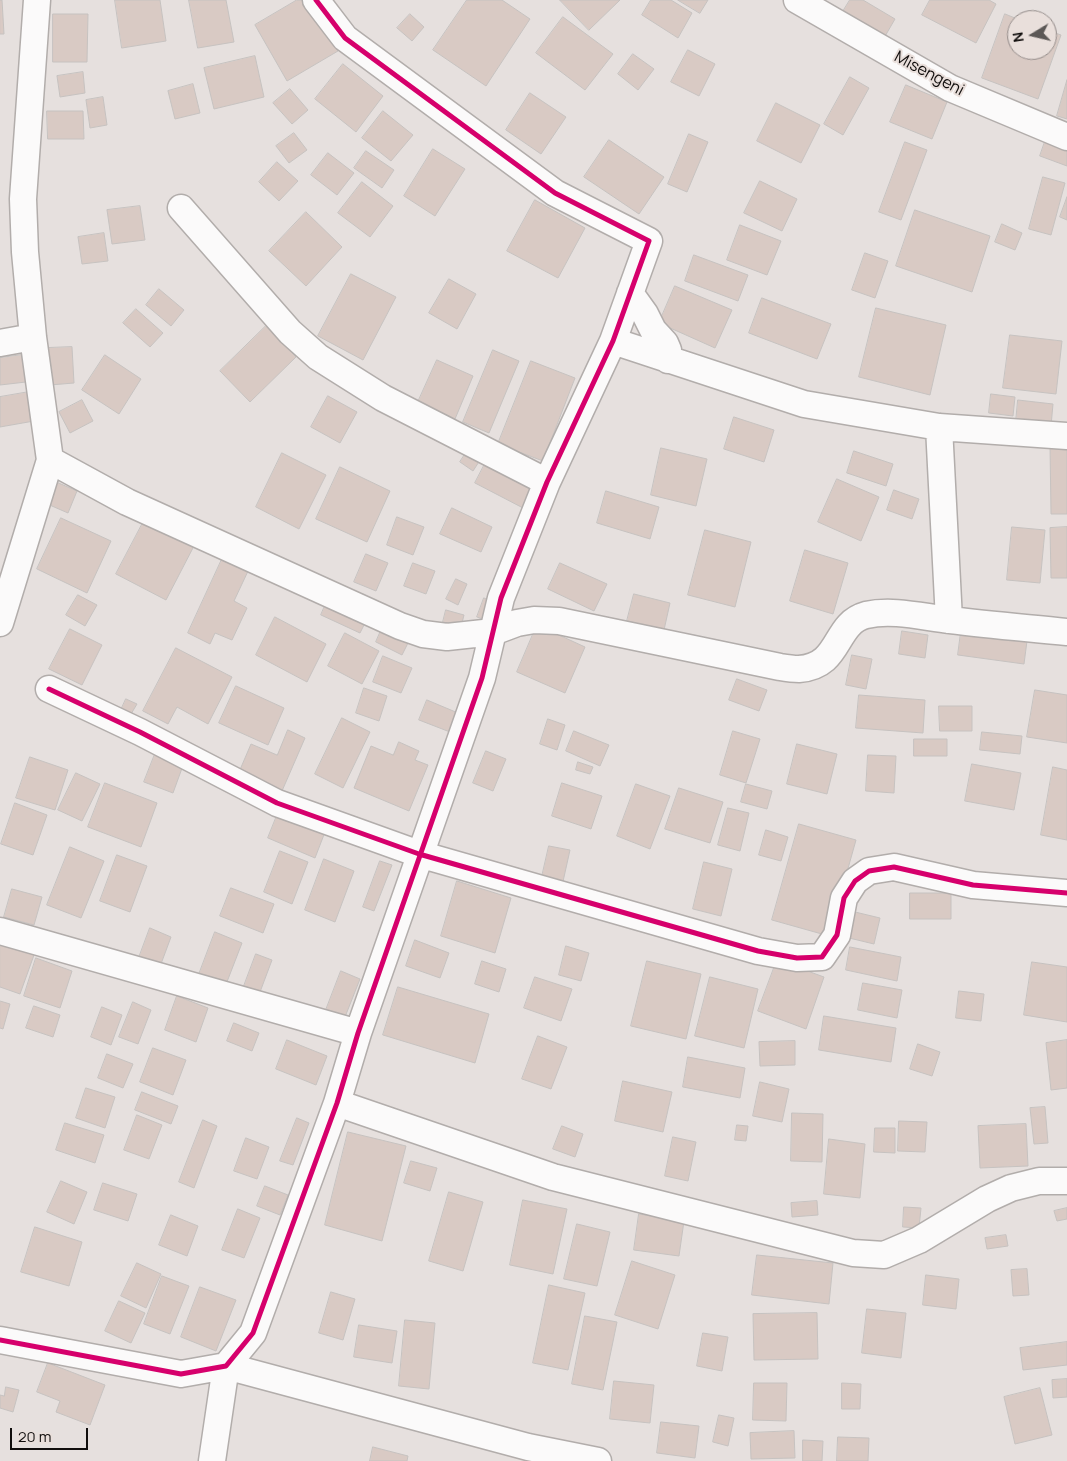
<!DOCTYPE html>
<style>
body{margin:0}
#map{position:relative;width:1067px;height:1461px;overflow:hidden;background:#e6e0de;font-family:Manrope,sans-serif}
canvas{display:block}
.north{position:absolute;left:1007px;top:10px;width:50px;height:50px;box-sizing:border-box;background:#e9dfdb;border:1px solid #938b89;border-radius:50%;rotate:261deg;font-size:14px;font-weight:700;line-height:20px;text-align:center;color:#110e0d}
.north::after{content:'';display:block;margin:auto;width:18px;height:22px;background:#5c5856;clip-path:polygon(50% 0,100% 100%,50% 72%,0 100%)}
.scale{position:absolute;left:10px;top:1428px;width:78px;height:22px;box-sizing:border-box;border:2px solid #110e0d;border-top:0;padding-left:6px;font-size:15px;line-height:18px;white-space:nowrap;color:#110e0d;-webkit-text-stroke:4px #e9dfdb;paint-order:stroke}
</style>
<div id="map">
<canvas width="1067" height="1461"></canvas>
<div class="north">N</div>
<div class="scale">20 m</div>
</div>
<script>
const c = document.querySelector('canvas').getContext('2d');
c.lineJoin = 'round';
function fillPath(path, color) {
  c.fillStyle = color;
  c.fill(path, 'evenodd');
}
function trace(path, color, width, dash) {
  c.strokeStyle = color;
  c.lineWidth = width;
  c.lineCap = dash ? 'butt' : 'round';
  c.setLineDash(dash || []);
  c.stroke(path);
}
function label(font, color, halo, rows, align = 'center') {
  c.font = font + ' Manrope,sans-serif';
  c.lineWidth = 4;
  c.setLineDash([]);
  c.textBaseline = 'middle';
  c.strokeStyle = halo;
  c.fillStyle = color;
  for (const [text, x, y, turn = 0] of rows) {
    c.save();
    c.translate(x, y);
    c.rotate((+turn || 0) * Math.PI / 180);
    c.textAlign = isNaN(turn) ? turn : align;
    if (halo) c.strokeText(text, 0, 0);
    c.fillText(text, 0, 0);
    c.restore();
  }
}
const building = new Path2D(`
 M0,0H2L4,34H0Z
 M115,0H160L166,41L122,48Z
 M189,0H226L234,42L198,48Z
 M297,0H308L338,51L287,81L255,25Z
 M467,0H502L530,19L486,86L433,50Z
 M560,0H620L589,30Z
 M651,0H671L692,13L678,38L642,15Z
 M678,0H708L700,13Z
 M850,0H863L895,19L884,38L842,13Z
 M930,0H989L996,4L976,43L922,15Z
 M53,14H88L87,62H53Z
 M410,14L424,27L412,41L397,28Z
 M1005,14L1020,20H1017V50H1047V30L1061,35L1038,99L982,78Z
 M563,17L613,54L585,90L536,53Z
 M688,50L715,64L699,96L671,82Z
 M633,54L654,69L638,90L618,74Z
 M255,56L264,97L214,109L204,68Z
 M343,64L383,96L356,132L315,99Z
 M83,72L85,93L60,97L57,76Z
 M850,77L869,88L843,135L824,124Z
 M1067,80V119L1057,116Z
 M193,84L200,113L175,119L168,91Z
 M906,85L947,102L932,139L890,122Z
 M290,89L308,110L292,124L273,103Z
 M530,93L566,117L541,154L506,130Z
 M103,97L107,125L90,128L86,100Z
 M776,103L820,125L801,163L757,141Z
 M47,111H83L84,139H48Z
 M383,111L413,135L391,161L362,138Z
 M294,133L307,150L289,163L276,146Z
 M1048,133L1067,140V166L1040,156Z
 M689,134L708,142L687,192L668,184Z
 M609,140L664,177L639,214L584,177Z
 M905,142L927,150L901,220L879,212Z
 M433,149L465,169L435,216L404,196Z
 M366,151L394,170L382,188L354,168Z
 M328,153L354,173L337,195L311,175Z
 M277,162L298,181L279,201L259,182Z
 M1043,177L1065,183L1051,235L1029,229Z
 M760,181L797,199L782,231L744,213Z
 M362,182L393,206L370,237L338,213Z
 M1067,197V220L1060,217Z
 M535,200L585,228L558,278L507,251Z
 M140,206L145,240L112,244L107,210Z
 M915,210L990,236L972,292L896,266Z
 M306,212L342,247L306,286L269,251Z
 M1002,224L1022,233L1015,250L995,242Z
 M740,225L781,241L767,275L727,260Z
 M104,233L108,261L82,264L78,237Z
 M865,253L888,261L875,298L852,290Z
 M694,255L748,275L738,301L685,281Z
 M351,274L396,297L363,360L318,336Z
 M449,279L476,294L457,329L429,313Z
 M675,286L732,310L715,348L659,323Z
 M159,289L184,310L171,326L146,305Z
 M762,298L831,324L817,359L749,333Z
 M876,308L946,325L930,395L859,377Z
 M136,309L163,333L150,347L123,323Z
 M266,326L296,357L250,402L220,371Z
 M1010,335L1062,341L1056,394L1003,388Z
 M72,347L74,383L50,385L47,348Z
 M493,350L519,361L489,433L463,422Z
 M22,355L26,382L0,385V358Z
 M105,355L141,379L119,414L82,390Z
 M437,360L473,376L455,419L418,402Z
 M531,361L575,378L543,461L498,444Z
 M29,392L34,421L0,427V397Z
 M991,394L1015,397L1013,416L989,413Z
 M328,396L357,412L340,443L311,427Z
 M82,400L93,421L70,433L59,412Z
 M1018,400L1053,404L1051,426L1016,422Z
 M734,417L774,430L764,462L724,449Z
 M1067,443V514H1051L1050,444Z
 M471,445L484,454L473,471L460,462Z
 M661,448L707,459L696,506L651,495Z
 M854,451L893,464L886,486L847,473Z
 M282,453L326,475L299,529L256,507Z
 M488,458L537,483L525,509L475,483Z
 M340,467L390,491L367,542L316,519Z
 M837,479L879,497L861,541L818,522Z
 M54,481L77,491L68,513L45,503Z
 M894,490L919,499L912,519L887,510Z
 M606,491L659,507L650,539L597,523Z
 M452,508L492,527L481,552L440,534Z
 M146,517L195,544L166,600L116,574Z
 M397,517L424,527L413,555L387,545Z
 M61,518L111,541L87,593L37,569Z
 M1012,527L1045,530L1040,583L1007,580Z
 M1067,527V578H1051L1050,528Z
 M705,530L751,542L735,607L688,595Z
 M805,550L848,563L833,614L790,601Z
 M366,554L388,563L376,591L354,582Z
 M223,557L249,569L234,601L247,608L232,640L215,633L210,644L188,633Z
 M413,563L435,571L426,594L404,586Z
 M560,563L607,584L594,611L548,589Z
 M456,579L467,584L458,605L446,599Z
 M634,594L670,603L664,630L627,621Z
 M78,595L97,605L85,626L66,615Z
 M484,598L495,603L488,621L477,617Z
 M327,601L367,619L360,633L321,615Z
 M446,610L464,615L461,627L443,622Z
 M275,617L326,644L307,682L256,655Z
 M537,625L585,647L565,693L517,672Z
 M383,626L410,639L402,655L376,642Z
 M70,629L102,645L82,685L49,669Z
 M902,631L928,635L925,658L899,654Z
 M961,632L1027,641L1024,664L958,655Z
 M345,633L379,651L362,684L328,666Z
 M176,648L232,677L208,724L177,707L168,724L143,711Z
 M852,655L872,659L866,689L846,685Z
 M383,656L412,668L401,693L373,682Z
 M737,679L767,690L759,711L729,700Z
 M236,686L284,708L268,745L219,723Z
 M364,688L387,696L379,721L356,713Z
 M1035,690L1067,695V743L1027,737Z
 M859,695L925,700L923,733L856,728Z
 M126,699L137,704L131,714L121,710Z
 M427,700L458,713L450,732L419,720Z
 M939,706H972V731H940Z
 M342,718L370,732L343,788L315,774Z
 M548,719L565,725L557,750L540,744Z
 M288,730L305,738L282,791L239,772L251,744L277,755Z
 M574,731L609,745L600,766L566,751Z
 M733,731L760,739L746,783L720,775Z
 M982,732L1022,736L1020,754L980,750Z
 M914,739H947V756H914Z
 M399,742L419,751L415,760L428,765L409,811L354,788L371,746L393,755Z
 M797,744L837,754L827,794L787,784Z
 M157,749L185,760L173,793L144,782Z
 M486,751L506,759L493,791L473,783Z
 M868,755L896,756L894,793L866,791Z
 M30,757L68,770L55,810L16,798Z
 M578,762L593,767L590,774L576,770Z
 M972,764L1021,773L1014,810L965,801Z
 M1053,767L1067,770V840L1041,835Z
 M76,773L100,784L82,821L58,810Z
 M105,783L157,803L141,847L88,827Z
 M562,783L602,796L591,829L552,816Z
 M636,784L670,796L650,849L617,836Z
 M746,784L772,791L767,809L741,802Z
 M679,788L723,802L710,843L665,829Z
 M15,803L47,815L33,855L1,844Z
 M728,808L749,813L740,851L718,845Z
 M278,813L325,832L315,858L268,838Z
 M799,824L856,840L829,936L772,920Z
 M766,830L788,837L781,861L759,855Z
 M549,846L570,850L562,886L541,881Z
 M70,847L104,861L81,918L47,905Z
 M280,851L308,862L292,904L264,892Z
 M117,855L147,866L130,912L100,901Z
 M324,859L354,871L335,922L305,910Z
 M380,861L392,865L374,911L363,907Z
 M704,862L732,869L721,916L693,909Z
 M457,881L511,898L495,953L441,936Z
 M231,888L274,904L263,933L220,916Z
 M12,889L42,897L34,925L4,917Z
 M910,893H951V919H910Z
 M851,911L880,918L874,944L845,937Z
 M150,928L171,937L158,972L137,963Z
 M215,932L242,943L225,987L198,977Z
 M415,940L449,953L440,978L406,966Z
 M0,943L34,955L20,994L0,987Z
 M566,946L589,953L581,981L559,975Z
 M850,947L901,957L897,981L846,970Z
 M256,954L272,960L260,992L244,986Z
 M36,958L72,971L60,1008L24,996Z
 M777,960L824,977L806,1029L758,1011Z
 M482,961L506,969L499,992L475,984Z
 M647,961L701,974L686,1039L631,1026Z
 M1032,962L1067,967V1022L1024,1015Z
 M341,971L360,979L345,1017L326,1010Z
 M535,977L572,989L561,1021L524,1008Z
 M710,977L758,989L744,1048L695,1036Z
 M863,983L902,990L897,1018L858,1010Z
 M398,987L489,1014L475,1063L383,1035Z
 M959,991L984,994L981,1021L956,1018Z
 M177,996L208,1008L196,1042L165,1030Z
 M0,1001L10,1004L3,1029L0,1028Z
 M133,1002L151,1010L138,1044L119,1037Z
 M34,1006L60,1015L53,1037L26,1028Z
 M102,1007L122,1015L111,1045L91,1037Z
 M824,1016L896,1028L891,1062L819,1050Z
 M234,1023L259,1033L252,1051L227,1041Z
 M538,1036L567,1047L551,1089L522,1079Z
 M287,1040L327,1056L316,1085L276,1069Z
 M1067,1040V1088L1051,1090L1046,1043Z
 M795,1041V1065L760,1066L759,1042Z
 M918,1044L940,1052L932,1076L910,1069Z
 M153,1048L186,1060L173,1095L140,1082Z
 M107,1054L133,1064L123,1088L98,1078Z
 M688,1057L745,1068L740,1098L683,1087Z
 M623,1081L672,1092L663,1132L615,1121Z
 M760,1082L789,1089L782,1122L753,1116Z
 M86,1088L115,1097L105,1128L76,1118Z
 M142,1092L178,1106L171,1124L135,1110Z
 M1045,1107L1048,1143L1034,1144L1030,1108Z
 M792,1113L823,1114L822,1162L791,1161Z
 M137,1115L162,1125L149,1159L124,1150Z
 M297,1118L309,1123L293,1165L280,1161Z
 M203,1120L217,1126L194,1188L179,1182Z
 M899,1121L927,1122L925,1152L898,1151Z
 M65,1123L104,1135L95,1163L56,1150Z
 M1026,1124L1028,1166L980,1168L978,1126Z
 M737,1125L748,1126L746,1141L735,1140Z
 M562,1126L583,1134L575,1157L553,1149Z
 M875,1128H895V1153L874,1152Z
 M348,1132L406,1146L382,1241L325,1225Z
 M673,1137L696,1142L688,1181L665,1176Z
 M246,1138L269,1147L257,1179L234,1171Z
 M829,1139L865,1144L860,1198L824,1194Z
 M411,1161L437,1168L430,1191L404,1183Z
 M61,1181L87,1192L74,1224L47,1212Z
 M103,1183L137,1194L128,1221L94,1210Z
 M265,1186L288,1195L280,1215L257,1206Z
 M449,1192L483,1202L463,1271L429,1261Z
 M523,1200L567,1209L553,1274L510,1265Z
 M817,1201L818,1215L792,1217L791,1203Z
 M904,1207L921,1208L919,1228L903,1227Z
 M1067,1208V1219L1057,1221L1054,1211Z
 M238,1209L260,1218L244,1258L222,1250Z
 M639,1214L684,1221L679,1256L634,1250Z
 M171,1215L198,1226L187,1256L159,1245Z
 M577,1224L610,1232L597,1286L564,1279Z
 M35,1227L82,1242L69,1286L21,1272Z
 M1006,1235L1008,1246L987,1249L985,1238Z
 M757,1255L833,1263L829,1304L752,1295Z
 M632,1261L675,1275L658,1329L615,1315Z
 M137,1263L161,1274L146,1308L121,1296Z
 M1027,1269L1029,1295L1013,1296L1011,1270Z
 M926,1275L959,1279L956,1309L923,1305Z
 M162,1276L189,1286L170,1334L144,1324Z
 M549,1285L585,1293L568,1370L533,1363Z
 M200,1287L236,1300L216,1351L181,1337Z
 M331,1292L355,1299L343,1340L319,1333Z
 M119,1301L145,1313L131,1343L105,1331Z
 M867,1309L906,1313L901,1358L862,1353Z
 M817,1313L818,1359L754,1360L753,1314Z
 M585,1316L617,1322L603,1390L572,1384Z
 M405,1320L435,1323L429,1389L399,1386Z
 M359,1325L397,1331L392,1363L354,1357Z
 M703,1333L728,1337L722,1371L697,1366Z
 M1067,1342V1365L1023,1370L1020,1348Z
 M48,1363L105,1385L90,1425L56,1412L60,1401L37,1392Z
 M1067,1379V1397L1053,1398L1052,1380Z
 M614,1381L654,1385L650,1423L610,1419Z
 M754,1383H787L786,1421L753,1420Z
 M842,1383L861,1384L860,1409H842Z
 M6,1387L19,1390L13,1412L0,1408V1395L4,1396Z
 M1040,1388L1052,1435L1015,1444L1004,1397Z
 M719,1415L734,1418L728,1446L713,1442Z
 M661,1422L699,1426L695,1458L657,1453Z
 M794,1431L795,1458L751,1459L750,1433Z
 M838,1437L869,1438L868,1461H837Z
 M803,1440L823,1441L822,1461H803Z
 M373,1447L408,1456L407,1461H370Z`);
const minor = new Path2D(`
 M797,0L950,88L1067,137
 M181,208L290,332L318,357L383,398L547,482
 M630,293L645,314L653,330L665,343L668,350V360
 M613,341L804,404L939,427L1067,436
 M0,343L33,337
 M939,427L949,620
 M50,460L127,502L400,626L423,634L447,637L493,632L517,623L534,620L559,621L780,667C786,668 792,669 799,669C842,666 833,624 866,615C893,609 923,617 950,620C989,625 1028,628 1067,632
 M0,623L50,460L33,337L25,252L23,199L37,0
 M49,689L140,732L277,803L419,854L758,951L797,958L822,957L837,935L844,898L855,881L869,871L894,867L973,885L1067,893
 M0,931L358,1033
 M337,1103L553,1177L853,1253L884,1255L919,1240L987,1199L1011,1188L1039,1181H1067
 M0,1340L181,1374L226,1366L253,1333L337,1103L358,1033L482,678L501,598L547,482L613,341L649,241L555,193L345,38L316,0
 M212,1461L226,1366L528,1447L598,1461`);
const cycleway = new Path2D(`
 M49,689L140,732L277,803L419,854L758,951L797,958L822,957L837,935L844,898L855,881L869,871L894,867L973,885L1067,893
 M0,1340L181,1374L226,1366L253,1333L337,1103L358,1033L482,678L501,598L547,482L613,341L649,241L555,193L345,38L316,0`);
const streetNames = [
 ["Misengeni",929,74,28]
];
fillPath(building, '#d9cac4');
trace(building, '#c6c2c0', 1);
trace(minor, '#b2adab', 29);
trace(minor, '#fbfafa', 26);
trace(cycleway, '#d6006c', 5);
label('16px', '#110e0d', '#e9dfdb', streetNames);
</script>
